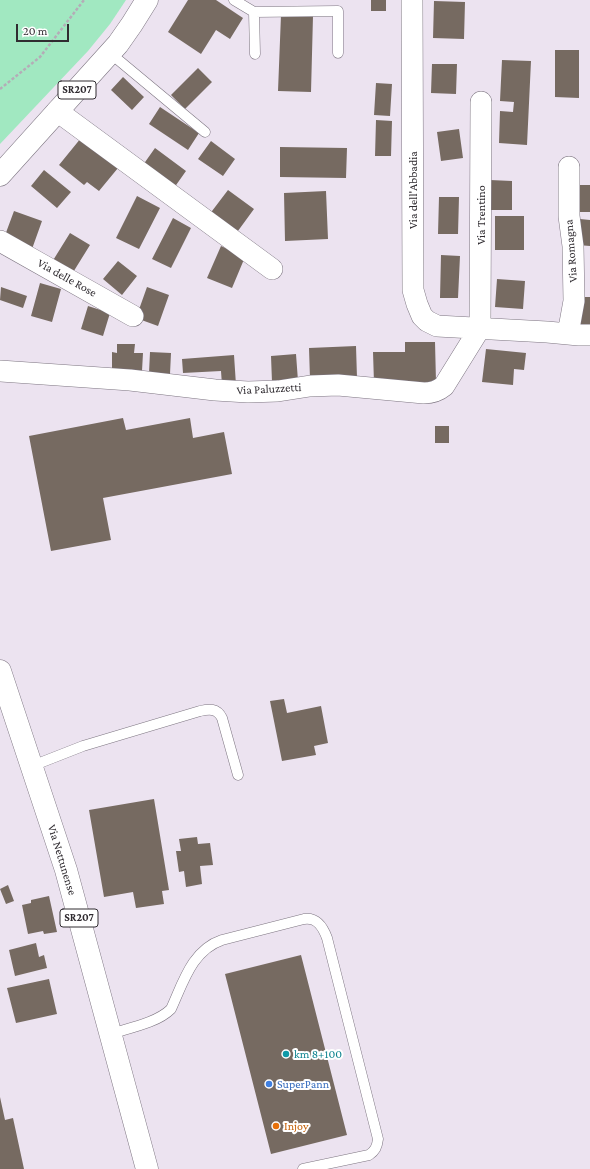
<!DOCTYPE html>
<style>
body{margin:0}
#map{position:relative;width:590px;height:1169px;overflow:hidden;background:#ece3f0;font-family:"Crimson Pro",serif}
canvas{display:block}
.scale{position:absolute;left:16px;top:24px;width:53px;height:18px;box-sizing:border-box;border:2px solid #302c31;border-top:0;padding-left:5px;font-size:12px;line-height:14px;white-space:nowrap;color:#302c31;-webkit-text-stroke:3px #fff;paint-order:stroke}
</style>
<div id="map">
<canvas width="590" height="1169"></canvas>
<div class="scale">20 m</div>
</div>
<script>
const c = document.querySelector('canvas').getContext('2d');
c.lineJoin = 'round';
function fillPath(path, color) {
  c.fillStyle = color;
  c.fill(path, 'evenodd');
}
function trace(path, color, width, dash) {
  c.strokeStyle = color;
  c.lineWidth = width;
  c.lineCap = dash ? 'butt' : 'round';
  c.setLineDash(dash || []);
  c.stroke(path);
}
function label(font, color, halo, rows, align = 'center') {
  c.font = font + ' "Crimson Pro",serif';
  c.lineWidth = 4;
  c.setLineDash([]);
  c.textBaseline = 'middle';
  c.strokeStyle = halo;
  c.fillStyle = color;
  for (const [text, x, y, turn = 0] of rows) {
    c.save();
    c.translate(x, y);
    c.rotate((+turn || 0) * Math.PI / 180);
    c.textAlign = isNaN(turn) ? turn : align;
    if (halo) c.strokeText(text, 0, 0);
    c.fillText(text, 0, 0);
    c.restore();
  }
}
const green = new Path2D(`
 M0,0H126L110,24L88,51L0,144Z`);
const building = new Path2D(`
 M188,0H216L243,18L230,39L216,30L201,54L168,32Z
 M371,0H386V11H371Z
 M434,1L465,2L464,39L433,38Z
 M281,15L313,16L311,92L278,91Z
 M555,50H579V98L555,97Z
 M502,60L531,61L527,145L499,143L500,111L513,112L514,102L500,101Z
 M432,64H457L456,94L431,93Z
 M198,68L212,82L185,109L171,95Z
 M123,77L144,97L132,110L111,90Z
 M376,83L392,84L390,116L374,115Z
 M160,107L199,133L188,150L149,124Z
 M376,120L392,121L391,156H375Z
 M459,129L463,158L441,161L437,132Z
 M81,138L118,168L99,191L87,182L84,185L59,165Z
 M211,141L235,159L223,176L198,159Z
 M280,147L347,148L346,178L280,177Z
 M155,148L186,171L174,188L143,165Z
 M44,170L71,192L57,208L31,186Z
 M490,180L512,181V210H489Z
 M579,185H590V212H578Z
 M228,190L254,209L235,235L209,215Z
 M326,191L328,239L285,241L284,193Z
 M137,196L160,208L139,249L116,238Z
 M439,197H459L458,234H438Z
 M14,211L42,221L32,249L4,238Z
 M495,216H524V250H495Z
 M173,218L191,228L171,268L152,259Z
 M580,219L590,220V246L578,245Z
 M70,233L90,245L72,274L52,262Z
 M221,246L245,257L232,288L207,278Z
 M441,255L460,256L458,298H440Z
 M118,261L137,276L122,295L103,279Z
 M497,279L525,281L523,309L495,307Z
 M40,283L61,289L52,322L31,316Z
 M1,287L27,296L23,308L0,300Z
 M147,287L169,295L158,326L136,318Z
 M576,297H590V329H576Z
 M88,306L110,313L103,336L81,329Z
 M405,342H435L436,382L374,383L373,352H405Z
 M117,344H135L134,353H143L142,371L112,369V352L117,353Z
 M356,346L357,378L310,379L309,348Z
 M486,349L526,353L524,370L514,369L513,385L482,382Z
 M150,352L171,353L170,374L149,373Z
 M296,354L298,381L272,382L271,356Z
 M234,355L236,385H222L221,371L183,373L182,359Z
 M123,418L126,430L190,418L193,438L224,432L232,474L103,498L111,540L51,551L29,436Z
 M435,426H449V443H435Z
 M284,699L287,713L321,706L328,743L314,746L316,755L282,761L270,701Z
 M154,799L169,890L162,891L164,904L136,908L133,892L104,897L89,810Z
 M197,837L198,844L210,843L213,865L200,866L202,884L186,887L184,871L179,872L176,851H181L179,839Z
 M8,885L14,901L6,904L0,889Z
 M49,896L57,932L44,934L43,931L28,934L22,905L31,903V900Z
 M36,943L39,957L44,955L47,968L15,976L9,950Z
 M301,955L347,1135L271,1154L225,974Z
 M49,979L57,1014L16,1023L7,988Z
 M0,1097L5,1120L13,1118L24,1169H0Z`);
const path = new Path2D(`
 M0,89L40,57L84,0`);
const lane = new Path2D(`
 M234,0L254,12L338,11V53
 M254,12L255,54
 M110,53L205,132
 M32,766L83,746L200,711C209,709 217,708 222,718L238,775
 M110,1034C129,1028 157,1023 171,1009C183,983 192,950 222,940L304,919C317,917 323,927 327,938L378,1139C377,1147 375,1151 369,1155L303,1169`);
const street = new Path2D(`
 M412,0L413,290L417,304L422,316L427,321L437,326L547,332L579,335H590
 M57,111L272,269
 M0,241L133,316
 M480,328L481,102
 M568,334L574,301L573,246L569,216V167
 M0,371L130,380L215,390L248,392L278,391L310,386L338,385L424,393C431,393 438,391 444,386L480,328`);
const primary = new Path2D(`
 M0,175L118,44L132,24L147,0
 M0,671L66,870L147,1169`);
const markers = [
 [286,1054,4,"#0f9aa8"],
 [269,1084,4,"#3f7fe0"],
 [276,1126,4,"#e8710a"]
];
const shields = [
 [77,90,38],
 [79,918,38]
];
const shieldNames = [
 ["SR207",77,90],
 ["SR207",79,918]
];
const streetNames = [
 ["Via dell'Abbadia",413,190,-90],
 ["Via Trentino",481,215,-90],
 ["Via Romagna",571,251,-94],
 ["Via delle Rose",67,278,29],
 ["Via Paluzzetti",269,389,-3],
 ["Via Nettunense",62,860,73]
];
const cultureNames = [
 ["km 8+100",294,1054]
];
const shopNames = [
 ["SuperPann",277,1084]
];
const foodNames = [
 ["Injoy",284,1126]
];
fillPath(green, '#a1e8c1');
fillPath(building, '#766a61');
trace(lane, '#7d7581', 11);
trace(street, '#7d7581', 22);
trace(primary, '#7d7581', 23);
trace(path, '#b4acb7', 2.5, [3, 2]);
trace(lane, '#fff', 10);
trace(street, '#fff', 21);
trace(primary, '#fff', 22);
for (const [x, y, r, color] of markers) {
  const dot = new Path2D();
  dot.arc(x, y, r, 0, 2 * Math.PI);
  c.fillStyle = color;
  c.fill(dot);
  trace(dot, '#fff', 1.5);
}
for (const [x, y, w] of shields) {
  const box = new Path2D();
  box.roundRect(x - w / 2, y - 9, w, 18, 3);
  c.fillStyle = '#fff';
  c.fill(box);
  trace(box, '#302c31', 1);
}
label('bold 11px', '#302c31', null, shieldNames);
label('12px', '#302c31', '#fff', streetNames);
label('12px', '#0d838f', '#fff', cultureNames, 'left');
label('12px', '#366cbe', '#fff', shopNames, 'left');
label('12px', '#c56008', '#fff', foodNames, 'left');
</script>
